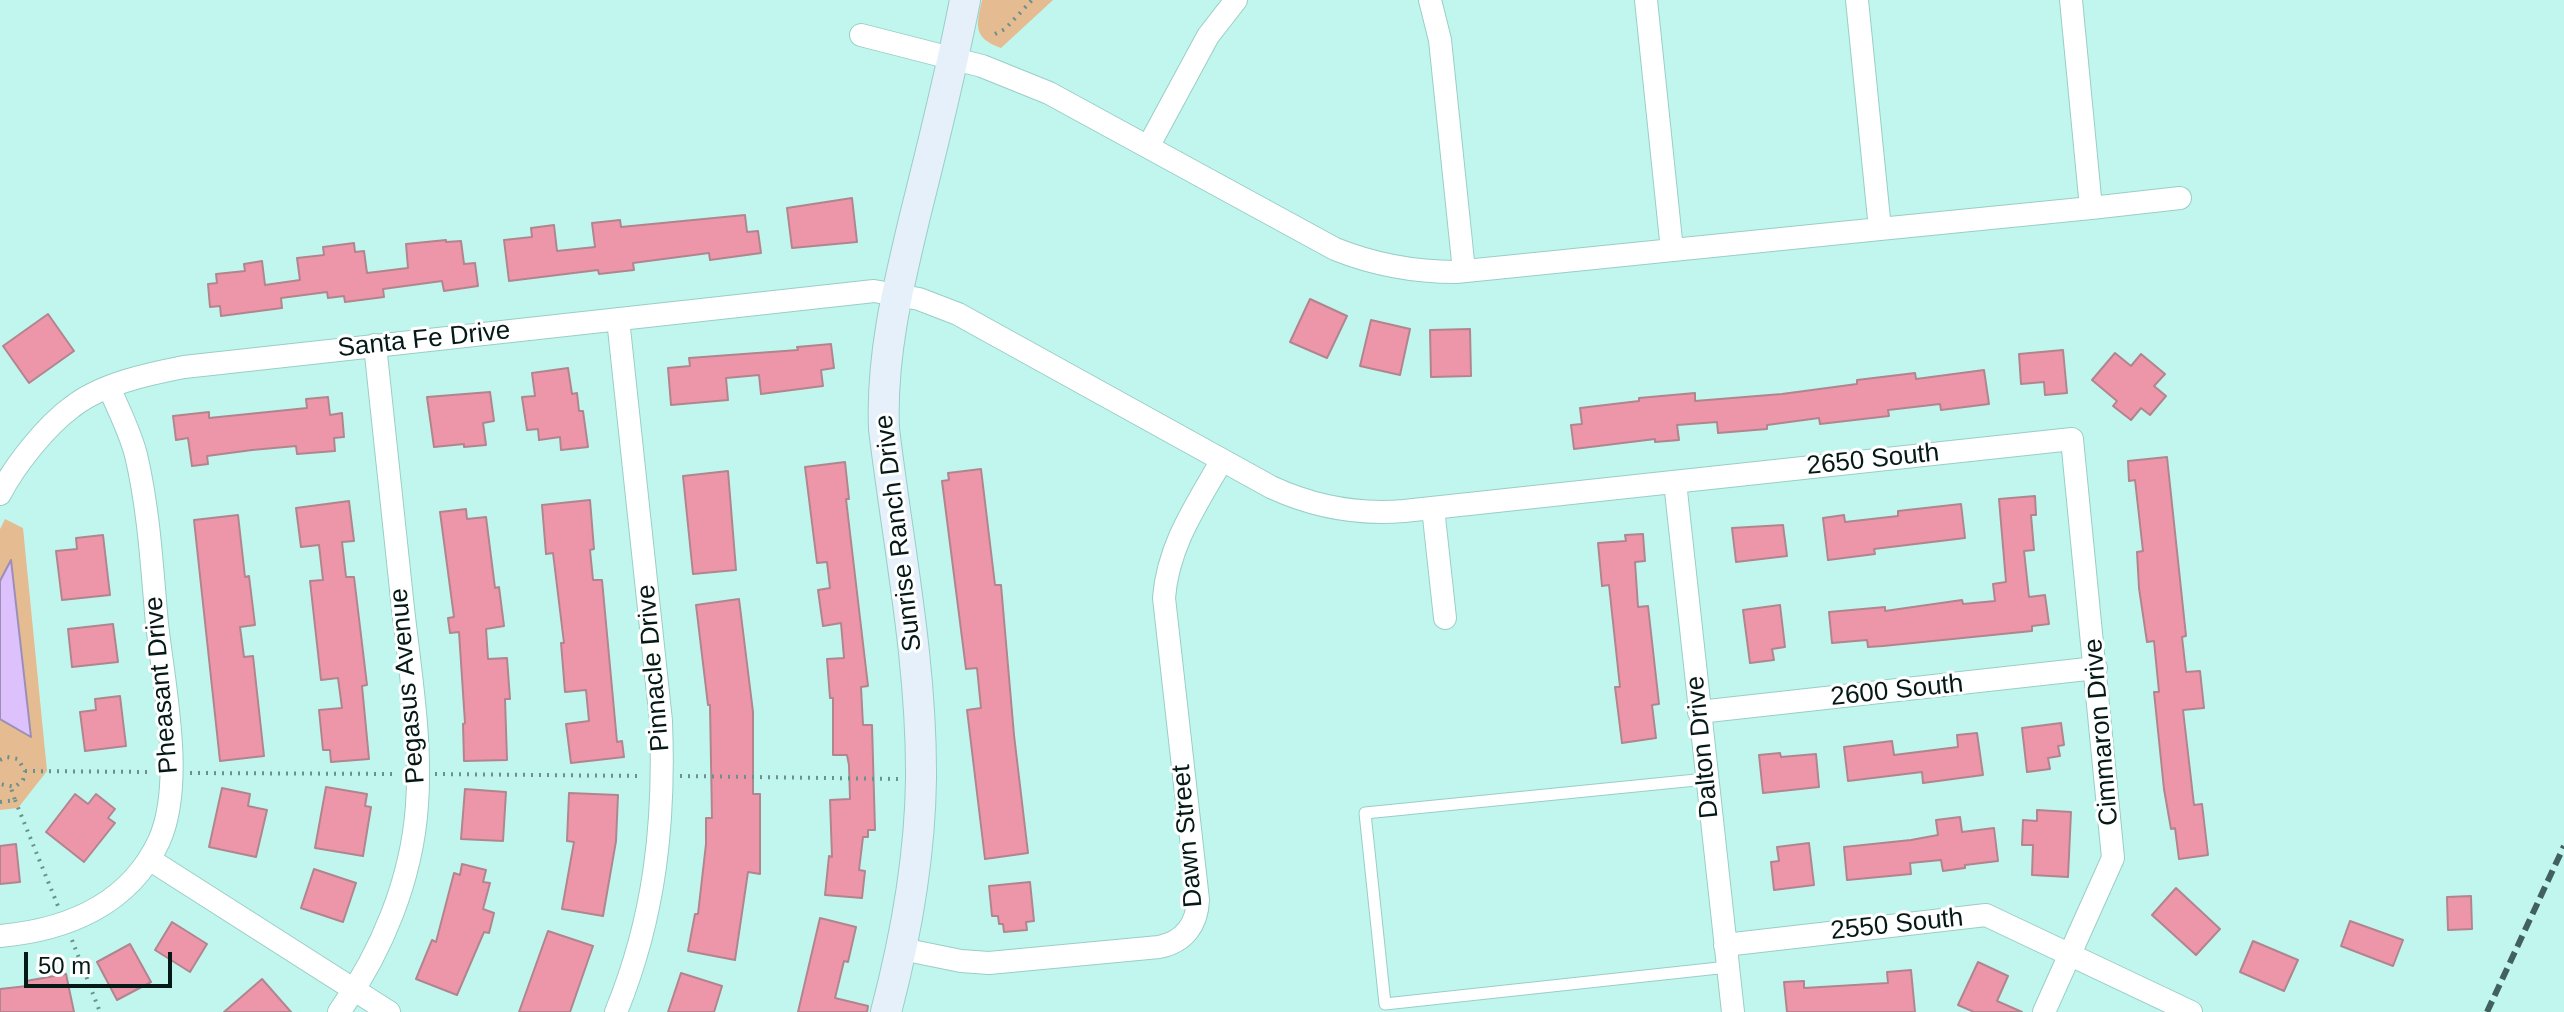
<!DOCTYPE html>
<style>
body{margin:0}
#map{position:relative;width:2564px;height:1012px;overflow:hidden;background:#c1f6ef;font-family:Arial,sans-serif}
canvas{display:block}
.scale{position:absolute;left:24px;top:952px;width:148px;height:36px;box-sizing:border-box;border:4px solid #051917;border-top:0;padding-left:10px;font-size:24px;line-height:28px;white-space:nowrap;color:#051917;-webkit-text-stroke:6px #fff;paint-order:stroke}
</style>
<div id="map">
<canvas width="2564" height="1012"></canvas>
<div class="scale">50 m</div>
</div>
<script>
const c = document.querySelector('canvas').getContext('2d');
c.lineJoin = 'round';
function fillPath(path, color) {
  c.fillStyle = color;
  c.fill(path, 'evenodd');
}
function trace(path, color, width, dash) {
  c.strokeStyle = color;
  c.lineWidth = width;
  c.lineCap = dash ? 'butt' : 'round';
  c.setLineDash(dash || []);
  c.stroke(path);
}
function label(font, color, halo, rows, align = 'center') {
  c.font = font + ' Arial,sans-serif';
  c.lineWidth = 6;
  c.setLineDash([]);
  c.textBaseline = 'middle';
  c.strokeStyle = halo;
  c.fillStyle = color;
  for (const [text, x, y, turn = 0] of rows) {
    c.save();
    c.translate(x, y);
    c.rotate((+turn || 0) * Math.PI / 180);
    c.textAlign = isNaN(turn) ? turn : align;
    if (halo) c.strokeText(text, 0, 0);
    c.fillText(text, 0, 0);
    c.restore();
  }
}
const green = new Path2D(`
 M982,0H1053L1001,48C973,38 976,26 982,0Z
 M5,519L23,528L47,771L18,808L0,810V529Z`);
const water = new Path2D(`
 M11,560L31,737L0,719V581Z`);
const building = new Path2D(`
 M852,198L857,242L792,248L787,208Z
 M745,215L747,232L758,231L761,253L710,260L709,253L633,263L634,270L599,274L598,270L509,281L504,240L532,237L531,228L554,225L557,251L595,247L592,223L620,220L621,227Z
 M446,240V242L461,241L464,264L475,263L478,286L444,291L442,281L383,289L384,297L345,302L344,296L328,298L327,292L281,298L282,308L221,316L220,306L210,307L208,284L217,283L216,274L245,271L244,264L262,261L265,285L300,280L297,258L324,255L323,247L354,243L355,252L364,251L367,273L408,268L406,244Z
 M1310,299L1347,316L1327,358L1290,342Z
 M48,314L74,351L29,383L3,346Z
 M1371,320L1410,329L1400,375L1360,366Z
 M1470,329L1471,376L1431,377L1430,330Z
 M831,344L834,368L821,370L823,386L761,394L759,375L726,378L728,400L671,405L668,368L690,366L689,358L798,350L797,347Z
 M2063,350L2067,393L2045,395L2044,382L2021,384L2019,354Z
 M2115,353L2131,366L2141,354L2165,374L2154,386L2166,396L2150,415L2141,408L2131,420L2113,406L2117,401L2092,380Z
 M568,368L572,394L577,393L579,411H583L588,447L561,450L560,437L539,440L538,429L527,430L522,397L535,396L532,373Z
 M1984,370L1989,404L1941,410L1940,404L1888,410L1889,416L1820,424L1819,418L1767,425V429L1718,433L1717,422L1677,425L1679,440L1655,442V439L1574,449L1571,425L1582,424L1580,408L1639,401V398L1695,393V401L1782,394L1857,384V380L1915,373L1916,379Z
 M490,392L494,421L483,423L486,445L464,447V444L434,447L427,397Z
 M328,397L330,415L342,413L344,437L334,438L335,451L297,454L296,446L252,450L207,456L208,464L192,466L188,438L176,440L173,416L209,412V418L307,408L306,399Z
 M2167,457L2186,636L2182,637L2186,672L2200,671L2204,708L2183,710L2194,805L2202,804L2208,855L2179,859L2175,828L2171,829L2164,789L2154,692H2159L2154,641L2147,642L2139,588L2137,552L2143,551L2135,480L2129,481L2128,461Z
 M845,462L849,499H846L868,686L861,687L863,725H872L875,830H868V837H863L859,870L865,871L862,898L825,895L829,856L832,857L830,800L850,799L849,765L847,755H833V698H830L827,659L844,658L841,623L823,626L818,590L830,588L827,562L817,563L805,467Z
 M981,469L995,585H1001L1014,735L1028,853L985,859L967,710L981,708L977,668L966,669L942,481L949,480L948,473Z
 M728,471L736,570L693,574L683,476Z
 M2035,496L2036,515H2031L2034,550L2024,551L2029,597L2045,595L2049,624L2032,626V631L1883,646L1868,647L1867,640L1832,643L1829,612L1885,607V611L1962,600L1963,604L1995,601L1993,584L2006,582L1999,499Z
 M590,500L594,549L590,550L593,580H602L617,742L622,741L624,757L571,763L566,724L589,721L586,690L565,692L561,643H564L553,553L546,554L542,505Z
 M349,501L354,541L342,542L346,577H354L367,685L362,686L369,759L331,762L330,750H323L319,710L342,708L338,678L321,680L310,581L323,580L319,545L301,547L296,508Z
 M1961,504L1965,538L1874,549L1875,554L1828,560L1823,518L1844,515L1845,522L1898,516V511Z
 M466,509L467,519L486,517L495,588L499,587L504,626L486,629L488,659L507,658L510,699H505L507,760L464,761L463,724L465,723L459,632L450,633L448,618L454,617L440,512Z
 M238,515L245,577L249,576L255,625L240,627L244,657L253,656L264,756L220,761L194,520Z
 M1783,525L1787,556L1736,562L1732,528Z
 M1643,534L1645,561L1635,562L1638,607L1648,606L1659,704L1652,705L1656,738L1622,743L1615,687H1620L1609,585L1602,586L1598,543L1626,541L1625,535Z
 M103,535L110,595L62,600L56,551L77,549L76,538Z
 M739,599L753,712V794H760V874L748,872L735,960L688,951L695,914H698L706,844V818H712L710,705H708L696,605Z
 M1780,605L1785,647L1772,649L1774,660L1750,663L1743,610Z
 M113,624L118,662L72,667L68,629Z
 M120,696L126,746L85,751L80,712L96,710L95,699Z
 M2061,723L2064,745L2058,746L2060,756L2048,758L2050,769L2027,772L2022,728Z
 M1977,733L1983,775L1923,783L1922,772L1848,781L1844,747L1892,741L1894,755L1958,747L1957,735Z
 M1780,753L1781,757L1816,754L1819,787L1763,793L1759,755Z
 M326,787L367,794L365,806L371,807L363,856L315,848Z
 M222,788L250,794L248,806L267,810L256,857L209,847Z
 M465,789L506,792L503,841L461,839Z
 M569,793L618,795L616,841L603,916L562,909L574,842L567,841Z
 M75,794L88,804L96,794L115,809L108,818L115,823L84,862L46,832Z
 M2037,810L2071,812L2068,877L2032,875L2033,845H2022L2023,820L2037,821Z
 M1960,817L1962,832L1994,828L1998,861L1965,865V868L1943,871L1941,860L1910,863L1911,874L1847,880L1844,847L1911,840L1938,835L1936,820Z
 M1809,843L1814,885L1774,890L1771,862L1779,861L1777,847Z
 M16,844L20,882L0,884V846Z
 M462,864L486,870L483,882L490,883L483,909L494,913L489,933L484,932L457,995L416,979L432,940L436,942L454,873L460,875Z
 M314,869L356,883L343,922L301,908Z
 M1030,882L1034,921L1026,922L1027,930L1004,932L1003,924H999L998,916H992L989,886Z
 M2176,888L2220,929L2196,955L2152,915Z
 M2471,896L2472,929L2448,930L2447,897Z
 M820,918L856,927L848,962L844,961L835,998L868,1006L867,1012H798Z
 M2350,921L2403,940L2393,966L2341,946Z
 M172,922L207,944L190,972L155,950Z
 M548,931L593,946L570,1012H519Z
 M2253,941L2298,960L2284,991L2240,972Z
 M130,944L151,982L117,1000L97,962Z
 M1978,962L2008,976L1997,1001L2022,1012H1974L1958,1005Z
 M1911,970L1915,1012H1787L1784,982L1804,981V988L1888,983L1887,972Z
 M681,973L722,986L714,1012H668Z
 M66,974L74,1012H0V989L27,986L26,981Z
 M262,979L291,1012H224Z`);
const path = new Path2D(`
 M995,34L1005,29L1032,0
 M0,760L7,757L18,759L25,771L23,780L15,787L0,784
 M25,771L152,772
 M190,773L398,774
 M435,774L642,776
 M680,776L898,779
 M15,800L58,906
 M0,802L15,800L11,788
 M72,940L100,1012`);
const lane = new Path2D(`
 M1706,779L1365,813L1385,1004L1728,967`);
const street = new Path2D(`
 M1430,0L1440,40L1464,271
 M1646,0L1672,250
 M861,35L982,66L1049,93L1335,249C1375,265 1413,272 1456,272L1880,229L1857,0
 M1148,147L1208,36L1236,0
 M2091,208L2180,198
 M1880,229L2091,208L2071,0
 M1675,482L1733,1012
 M0,494C15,465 46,426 72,407C101,384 148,374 184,367L874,291L919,299L958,314L1271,487C1314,507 1356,515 1404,511L2072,439L2113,858L2044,1012
 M1433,508L1445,618
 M1699,712L2096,668
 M149,859L389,1012
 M0,936C66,930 129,905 159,841C185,784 164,686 157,624C152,568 149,510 136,455C130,432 119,410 109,388
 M1725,945L1986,915L2191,1012
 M902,949L961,961L989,963L1159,947C1184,942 1197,925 1198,900L1164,598C1168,545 1197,504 1222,460
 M339,1012C382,952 412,879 417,805C422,737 409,666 402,599C393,514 384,430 375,345
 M616,1012C655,917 665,823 661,721L618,319`);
const secondary = new Path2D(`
 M886,1012C906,936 920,858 921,779C922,661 898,545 884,429C881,356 898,287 915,216C933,144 951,73 965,0`);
const rail = new Path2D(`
 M2487,1012L2564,846`);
const streetNames = [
 ["Santa Fe Drive",424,340,-6],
 ["2650 South",1873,460,-6],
 ["Sunrise Ranch Drive",899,533,-97],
 ["Pinnacle Drive",654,668,-95],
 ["Pheasant Drive",162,685,-95],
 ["Pegasus Avenue",408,686,-95],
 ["2600 South",1897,691,-6],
 ["Cimmaron Drive",2102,732,-95],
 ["Dalton Drive",1703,747,-96],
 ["Dawn Street",1188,836,-95],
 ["2550 South",1897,925,-6]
];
fillPath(green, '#e5bb92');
fillPath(water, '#dcc1fc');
trace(water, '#9c8fb7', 2);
fillPath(building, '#ee96a9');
trace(building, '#b1858e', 2);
trace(lane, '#99cec7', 13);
trace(street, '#99cec7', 24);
trace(secondary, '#99cec7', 32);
trace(path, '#6b918d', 4, [2, 6]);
trace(lane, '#fff', 11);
trace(street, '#fff', 22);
trace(secondary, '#e5f0fa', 30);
trace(rail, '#42615e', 6, [12, 6]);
label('26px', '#051917', '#fff', streetNames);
</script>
